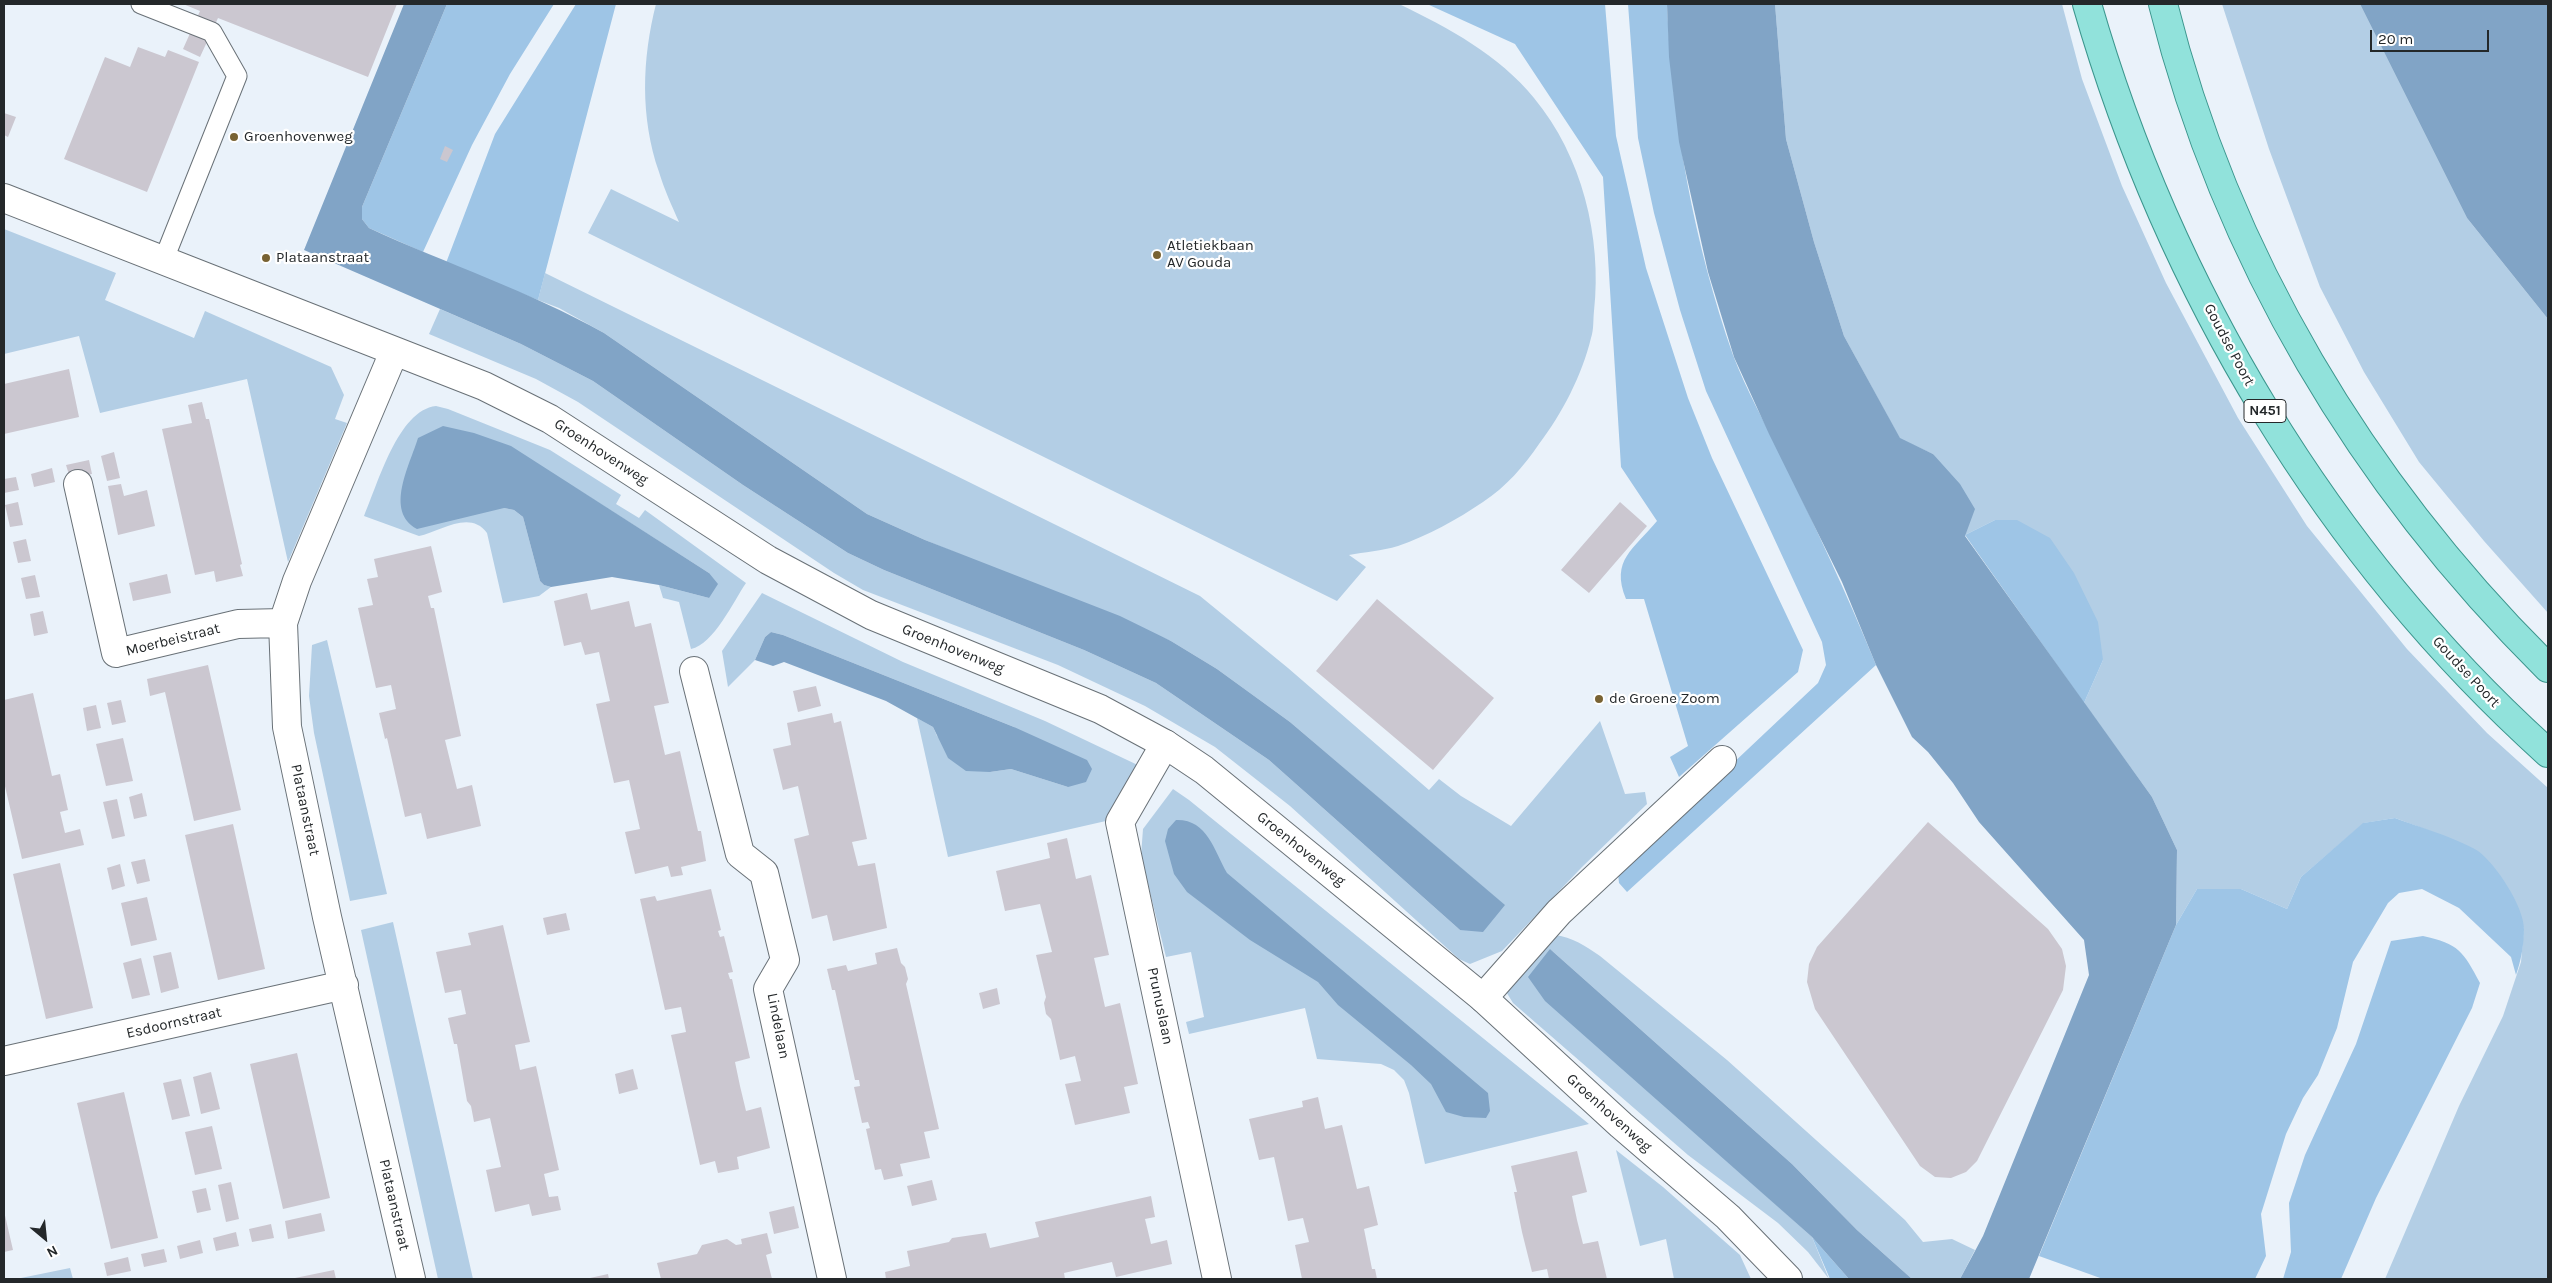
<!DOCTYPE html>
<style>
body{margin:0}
#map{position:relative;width:2552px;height:1283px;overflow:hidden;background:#eaf2fa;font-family:Karla,sans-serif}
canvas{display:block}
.frame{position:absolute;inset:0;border:5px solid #24282a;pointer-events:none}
.north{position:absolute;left:20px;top:1213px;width:50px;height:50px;-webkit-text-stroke:4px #fff;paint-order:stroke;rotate:152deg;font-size:14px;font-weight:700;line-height:20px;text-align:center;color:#24282a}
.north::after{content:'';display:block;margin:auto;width:18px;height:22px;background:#24282a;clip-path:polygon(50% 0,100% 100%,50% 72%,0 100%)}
.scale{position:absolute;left:2370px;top:30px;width:119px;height:22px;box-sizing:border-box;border:2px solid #24282a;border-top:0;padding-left:6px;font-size:15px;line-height:18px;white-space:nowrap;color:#24282a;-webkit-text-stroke:4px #fff;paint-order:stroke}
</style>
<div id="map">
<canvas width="2552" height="1283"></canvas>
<div class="frame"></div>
<div class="north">N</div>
<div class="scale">20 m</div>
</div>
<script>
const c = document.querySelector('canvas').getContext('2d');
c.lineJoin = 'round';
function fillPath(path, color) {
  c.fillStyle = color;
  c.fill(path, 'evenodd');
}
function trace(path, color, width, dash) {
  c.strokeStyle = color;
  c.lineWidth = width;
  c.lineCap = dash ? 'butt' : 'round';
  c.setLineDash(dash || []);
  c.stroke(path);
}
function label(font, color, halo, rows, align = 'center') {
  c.font = font + ' Karla,sans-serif';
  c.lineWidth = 4.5;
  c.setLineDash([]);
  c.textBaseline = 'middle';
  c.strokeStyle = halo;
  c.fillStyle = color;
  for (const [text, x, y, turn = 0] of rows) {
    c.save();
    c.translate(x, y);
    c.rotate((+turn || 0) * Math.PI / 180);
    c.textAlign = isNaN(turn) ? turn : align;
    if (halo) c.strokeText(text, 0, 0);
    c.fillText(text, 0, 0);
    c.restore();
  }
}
const green = new Path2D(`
 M656,4H1399C1449,28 1499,55 1534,98C1582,156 1602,237 1594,311C1593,320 1594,329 1591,338C1582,375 1562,414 1539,444C1524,466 1506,487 1483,502C1458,519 1427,536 1398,546C1382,551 1364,552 1349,555L1366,567L1337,601L588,233L611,189L679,222C672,206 664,189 659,172C640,117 642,59 656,4Z
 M1775,4H2062L2082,79L2122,186L2166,283L2238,418L2307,526L2407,649L2487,733L2548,788V1279H2385L2459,1106L2503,1016L2521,962L2524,928L2446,837L2395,818L2364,823L2301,877L2287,909L2241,889H2197L2176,925L2177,850L2152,797L2084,703L2103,660L1995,520L1965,535L1933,454L1900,439L1844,336L1814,242L1786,139Z
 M2222,4H2360L2467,218L2548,319V613L2484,541L2419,462L2364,372L2320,287L2269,149Z
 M4,229L116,273L105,300L194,338L205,311L331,367L344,395L335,419L347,423L288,562L247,379L100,413L79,336L4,354Z
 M545,273L1200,596L1288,668L1429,790L1439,779L1461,796L1511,826L1600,721L1625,794L1645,792L1647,804L1582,867L1502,951L1470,964L1459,959L1290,806L1215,747L1145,706L1058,665L863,590L834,573L578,402L536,379L429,334L440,309L521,344L593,381L743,485L848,553L884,570L1084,650L1156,683L1269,760L1460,930L1504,905L1290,722L1217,669L1171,641L925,540L867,514L604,333L559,308L538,300Z
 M436,406L448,409L550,450L621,495L616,504L639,518L645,510L746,583C733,602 714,644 691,649L679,602L663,598L659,585L709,598V573L574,487L504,508L514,510L523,517L540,581L544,585L551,587L539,596L503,603L487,533C470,509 439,532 419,536L364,516C378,484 398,410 436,406Z
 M762,593L903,662L1045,721L1144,768L1119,818L948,857L917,718L933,727L937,736L990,772L1011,769L1068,787L1014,727L783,635L771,632L765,637L755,660L728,687L722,651Z
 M327,640L387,894L350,901L314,733L309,696L312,645Z
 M1173,789L1189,800L1589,1124L1425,1164L1409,1093L1404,1080L1394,1070L1381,1064L1317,1059L1305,1008L1189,1034L1186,1022L1204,1017L1191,952L1166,957L1141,856L1143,829Z
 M393,922L473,1279H438L361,930Z
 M1554,935C1573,937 1585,946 1600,956L1727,1060L1905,1220L1923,1242L1952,1239L1975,1250L1960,1279H1912L1857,1230L1792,1164L1550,949L1723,1157L1812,1237L1829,1279L1808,1252L1778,1223L1688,1155L1513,1003L1505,990Z
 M1616,1150L1663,1187L1740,1255L1751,1279H1674L1666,1239L1640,1246Z
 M70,1268L73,1279H16Z`);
const forest = new Path2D(`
 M447,4H554L510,74L472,145L423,252L369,228L362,219V207Z
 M576,4H616L538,300L446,263L495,134Z
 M1427,4H1605L1616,136L1646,268L1688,398L1712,458L1803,650L1798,672L1679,777L1670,757L1688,746L1644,599H1626C1610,560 1634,549 1657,521L1621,467L1603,177L1515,44Z
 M1628,4H1667C1672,123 1694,243 1733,355C1746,390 1766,424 1782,458C1815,526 1847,594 1876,665L1627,892L1619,883L1618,874L1624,866L1818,683L1826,665L1822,642L1706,391L1680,310L1654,213L1638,138Z
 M1995,520H2017L2050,538L2074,573L2098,622L2103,660L2084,703L1965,535Z
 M2395,818C2419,827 2457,838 2478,851C2496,864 2524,907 2524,929C2524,944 2521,961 2516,975L2511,957L2459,908L2422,889L2399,893L2388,903L2353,962L2337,1028L2318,1075L2303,1098L2286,1134L2261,1214L2266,1256L2255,1279H2103L2039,1256L2176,925L2197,889H2241L2287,909L2301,877L2363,823Z
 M2423,936C2459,944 2463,951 2480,983L2472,1008L2376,1198L2341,1279H2283L2291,1252L2289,1203L2305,1155L2356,1044L2391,941Z
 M1812,1237L1849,1279H1830Z`);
const water = new Path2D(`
 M404,4H447L362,207V219L369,228C447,264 529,291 604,333L867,514L925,540L1120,616L1171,641L1217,669L1290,722L1505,905L1483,932L1460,930L1269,760L1156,683L1084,650L884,570L848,553L743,485L593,381L521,344L304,250Z
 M1667,4H1775L1786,139L1814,242L1844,336L1900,438L1933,454L1960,484L1975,509L1965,536L2152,797L2177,850L2176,925L2029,1279H1960L1983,1236L2089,975L2084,940L1979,822L1953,783L1928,752L1912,737L1876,665L1842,582L1769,434L1734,357L1708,272L1679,142L1669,57Z
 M2360,4H2548V319L2467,218Z
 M443,426L474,433L511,446L709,573L718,584L709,598L659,585L612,577L551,587L544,585L540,581L523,517L514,510L504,508L417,529C384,511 410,465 418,438Z
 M771,632L783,635L1014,727L1087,760L1092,769L1086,782L1068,787L1011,769L990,772L966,771L948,758L933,727L886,701L784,662L773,666L755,660L765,637Z
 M1176,820C1207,819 1214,850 1227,873L1488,1093L1490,1111L1486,1118L1464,1117L1446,1112L1431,1084L1411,1065L1338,1005L1318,982L1250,940L1187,892L1174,874L1165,841L1168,829Z
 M1550,949L1792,1164L1857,1230L1912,1279H1849L1812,1237L1545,1001L1528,977Z`);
const building = new Path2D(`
 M183,4H397L368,77L218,18L200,57L183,49L200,11Z
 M138,47L165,57L168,50L199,62L147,192L64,159L105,57L130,67Z
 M4,113L16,117L8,137L4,135Z
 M445,146L453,150L447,162L440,159Z
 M69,369L79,417L4,434V384Z
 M202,402L206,419H209L242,564L240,565L243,576L216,582L214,571L195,575L162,429L192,423L188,405Z
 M114,452L120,478L107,481L101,456Z
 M89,460L92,474L70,478L66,465Z
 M52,468L55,482L34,487L31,474Z
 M16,477L19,490L4,493V479Z
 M121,484L124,496L147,490L155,526L118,535L108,486Z
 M18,502L23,525L10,527L5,505Z
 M1620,502L1647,526L1589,593L1561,570Z
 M26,539L31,561L18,563L13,542Z
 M431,546L442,592L428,596L431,608H434L461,736L445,740L457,789L472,785L481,826L427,839L421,813L405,817L387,738L385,739L379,713L396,709L391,685L376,688L358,608L373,605L367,579L378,577L374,559Z
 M167,574L171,593L133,601L129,583Z
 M35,575L40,597L26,599L21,578Z
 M587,593L591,610L629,601L635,627L651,623L669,703L654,706L665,755L680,751L698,831H701L706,861L681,867L683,875L671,877L668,866L635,874L625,832L640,829L629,780L614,783L605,744L596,704L610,701L599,652L585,655L581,642L564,646L554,601Z
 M1377,599L1494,698L1433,770L1316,671Z
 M43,611L48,633L34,636L30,614Z
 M208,665L241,810L194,821L165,692L150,696L147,679Z
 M816,686L821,706L798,712L793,691Z
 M33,693L52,776L60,774L68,810L60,812L65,833L80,829L84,845L22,859L4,782V700Z
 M121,700L126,722L112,725L107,703Z
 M96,705L101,728L87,731L83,708Z
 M832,713L834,723L841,721L867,839L852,842L858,866L875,863L887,928L833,941L827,915L812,919L794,839L809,835L798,786L783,790L773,749L791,745L787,723Z
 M123,738L133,781L106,786L96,744Z
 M142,793L147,816L134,819L129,797Z
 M117,799L125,836L112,839L103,802Z
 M1928,822L2048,929L2062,949L2066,966L2063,990L1977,1161L1966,1172L1951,1178L1935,1177L1920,1166L1815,1009L1807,982L1809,964L1817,947Z
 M233,824L265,969L218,980L185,835Z
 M1067,838L1076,879L1091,875L1109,955L1094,958L1105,1007L1120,1003L1138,1084L1124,1087L1130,1113L1075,1125L1065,1084L1081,1081L1075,1056L1060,1060L1051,1019L1046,1014L1044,1003L1046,997L1036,955L1052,952L1040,904L1005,911L996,871L1050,858L1047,843Z
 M145,859L150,881L137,884L131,862Z
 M60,863L93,1008L46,1019L13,874Z
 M120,864L125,886L112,890L107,868Z
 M711,889L721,930L718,931L720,937L724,936L733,972L728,973L730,979H732L750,1058L735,1062L740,1086L746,1111L761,1107L770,1148L737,1157L739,1169L718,1173L715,1161L700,1165L671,1035L686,1032L681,1007L665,1010L640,899L655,896L657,901Z
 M147,897L157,940L131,946L121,903Z
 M566,913L570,930L547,935L543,918Z
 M503,925L530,1042L515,1045L520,1070L536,1066L559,1170L544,1174L549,1197L558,1196L561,1210L532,1216L529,1204L495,1212L486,1170L501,1167L490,1118L474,1122L471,1106L467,1101L457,1044H454L448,1018L466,1014L461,990L445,993L436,952L471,945L468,933Z
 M897,948L901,963L905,967L908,979L906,984L939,1129L924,1132L930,1158L900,1164L903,1176L884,1180L881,1169L875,1170L866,1129L870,1128L868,1122L862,1123L854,1087L860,1086L859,1080H855L835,990H832L827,969L846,965L848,971L877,964L875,953Z
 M171,952L179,988L161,993L153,956Z
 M141,958L150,995L132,999L123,963Z
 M997,988L1000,1004L983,1009L979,993Z
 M297,1053L330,1198L283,1209L250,1064Z
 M633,1069L638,1089L619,1094L615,1074Z
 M211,1072L220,1109L201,1114L193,1077Z
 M181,1079L190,1116L172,1120L163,1083Z
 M124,1092L158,1238L111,1249L77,1103Z
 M1318,1097L1325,1129L1342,1125L1357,1189L1369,1186L1378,1225L1364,1229L1372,1269H1375L1377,1279H1302L1295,1245L1309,1242L1303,1218L1288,1221L1274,1157L1259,1160L1249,1119L1303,1107L1302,1101Z
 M212,1126L222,1169L195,1175L185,1132Z
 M1577,1151L1587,1192L1572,1196L1577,1220L1583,1244L1598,1241L1607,1279H1549L1547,1269L1532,1272L1522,1232L1514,1192H1517L1511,1166Z
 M932,1180L937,1200L912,1206L907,1186Z
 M231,1182L239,1219L226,1222L218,1185Z
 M206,1188L211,1210L197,1213L192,1191Z
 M1151,1196L1155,1217L1145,1219L1151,1244L1167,1240L1172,1264L1116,1277L1112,1262L1064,1273L1065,1279H886L885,1272L910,1266L907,1251L949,1242L952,1238L986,1233L990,1248L1039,1237L1035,1222Z
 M794,1206L799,1228L774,1234L769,1212Z
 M4,1211L13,1250L4,1252Z
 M321,1213L325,1231L288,1239L285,1221Z
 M271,1224L274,1238L252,1242L249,1229Z
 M236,1232L239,1246L216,1251L213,1238Z
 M767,1233L772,1253L766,1255L772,1279H661L657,1263L697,1254L702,1245L727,1239L736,1245L742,1244L741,1239Z
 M200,1240L203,1253L180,1259L177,1246Z
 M164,1249L167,1262L144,1267L141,1254Z
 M128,1257L131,1271L107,1276L104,1263Z
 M334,1270L336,1279H295V1278Z
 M608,1274L609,1279H590V1278Z`);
const lane = new Path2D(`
 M141,4L212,32L237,76L164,259`);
const street = new Path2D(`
 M394,352L297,581L283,623L287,727L327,917L411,1279
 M78,484L116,653L238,624L283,623
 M694,671L740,854L764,873L785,960L768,989L832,1279
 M1165,744L1120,822L1217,1279
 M1483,998L1559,912L1722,760
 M4,1061L344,985`);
const secondary = new Path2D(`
 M4,198L484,386L550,419L768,560L871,615L1100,709L1165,744L1204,770L1483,998L1621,1125L1728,1217L1788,1279`);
const primary = new Path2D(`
 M2087,4C2169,289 2327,554 2548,753
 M2163,4C2226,257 2363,485 2548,668`);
const markers = [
 [234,137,5,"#796333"],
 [1157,255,5,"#796333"],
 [266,258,5,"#796333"],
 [1599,699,5,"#796333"]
];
const shields = [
 [2265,411,42]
];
const shieldNames = [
 ["N451",2265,411]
];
const poiNames = [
 ["Groenhovenweg",244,137],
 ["Atletiekbaan",1167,246],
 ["AV Gouda",1167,263],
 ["Plataanstraat",276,258],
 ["de Groene Zoom",1609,699]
];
const streetNames = [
 ["Goudse Poort",2229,345,62],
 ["Groenhovenweg",601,452,33],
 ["Moerbeistraat",173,640,-14],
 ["Groenhovenweg",953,649,22],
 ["Goudse Poort",2466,672,47],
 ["Plataanstraat",305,810,78],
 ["Groenhovenweg",1301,849,39],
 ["Prunuslaan",1160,1006,78],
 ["Esdoornstraat",174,1023,-13],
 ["Lindelaan",778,1026,79],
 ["Groenhovenweg",1609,1113,42],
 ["Plataanstraat",394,1205,77]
];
fillPath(green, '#b3cee5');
fillPath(forest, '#9ec5e6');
fillPath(water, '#81a4c6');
fillPath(building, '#cbc7d0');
trace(lane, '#697177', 21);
trace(street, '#697177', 30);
trace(secondary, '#697177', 30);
trace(primary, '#3b958d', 30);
trace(lane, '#fff', 19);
trace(street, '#fff', 28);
trace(secondary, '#fff', 28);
trace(primary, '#91e2db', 28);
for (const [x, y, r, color] of markers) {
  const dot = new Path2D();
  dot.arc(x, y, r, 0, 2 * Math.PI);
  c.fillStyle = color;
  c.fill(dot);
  trace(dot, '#fff', 2);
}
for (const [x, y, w] of shields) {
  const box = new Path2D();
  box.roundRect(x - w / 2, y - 11.5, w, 23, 4);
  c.fillStyle = '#fff';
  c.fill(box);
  trace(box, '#24282a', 1);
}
label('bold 14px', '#24282a', null, shieldNames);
label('15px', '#24282a', '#fff', poiNames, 'left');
label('15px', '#24282a', '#fff', streetNames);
</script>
